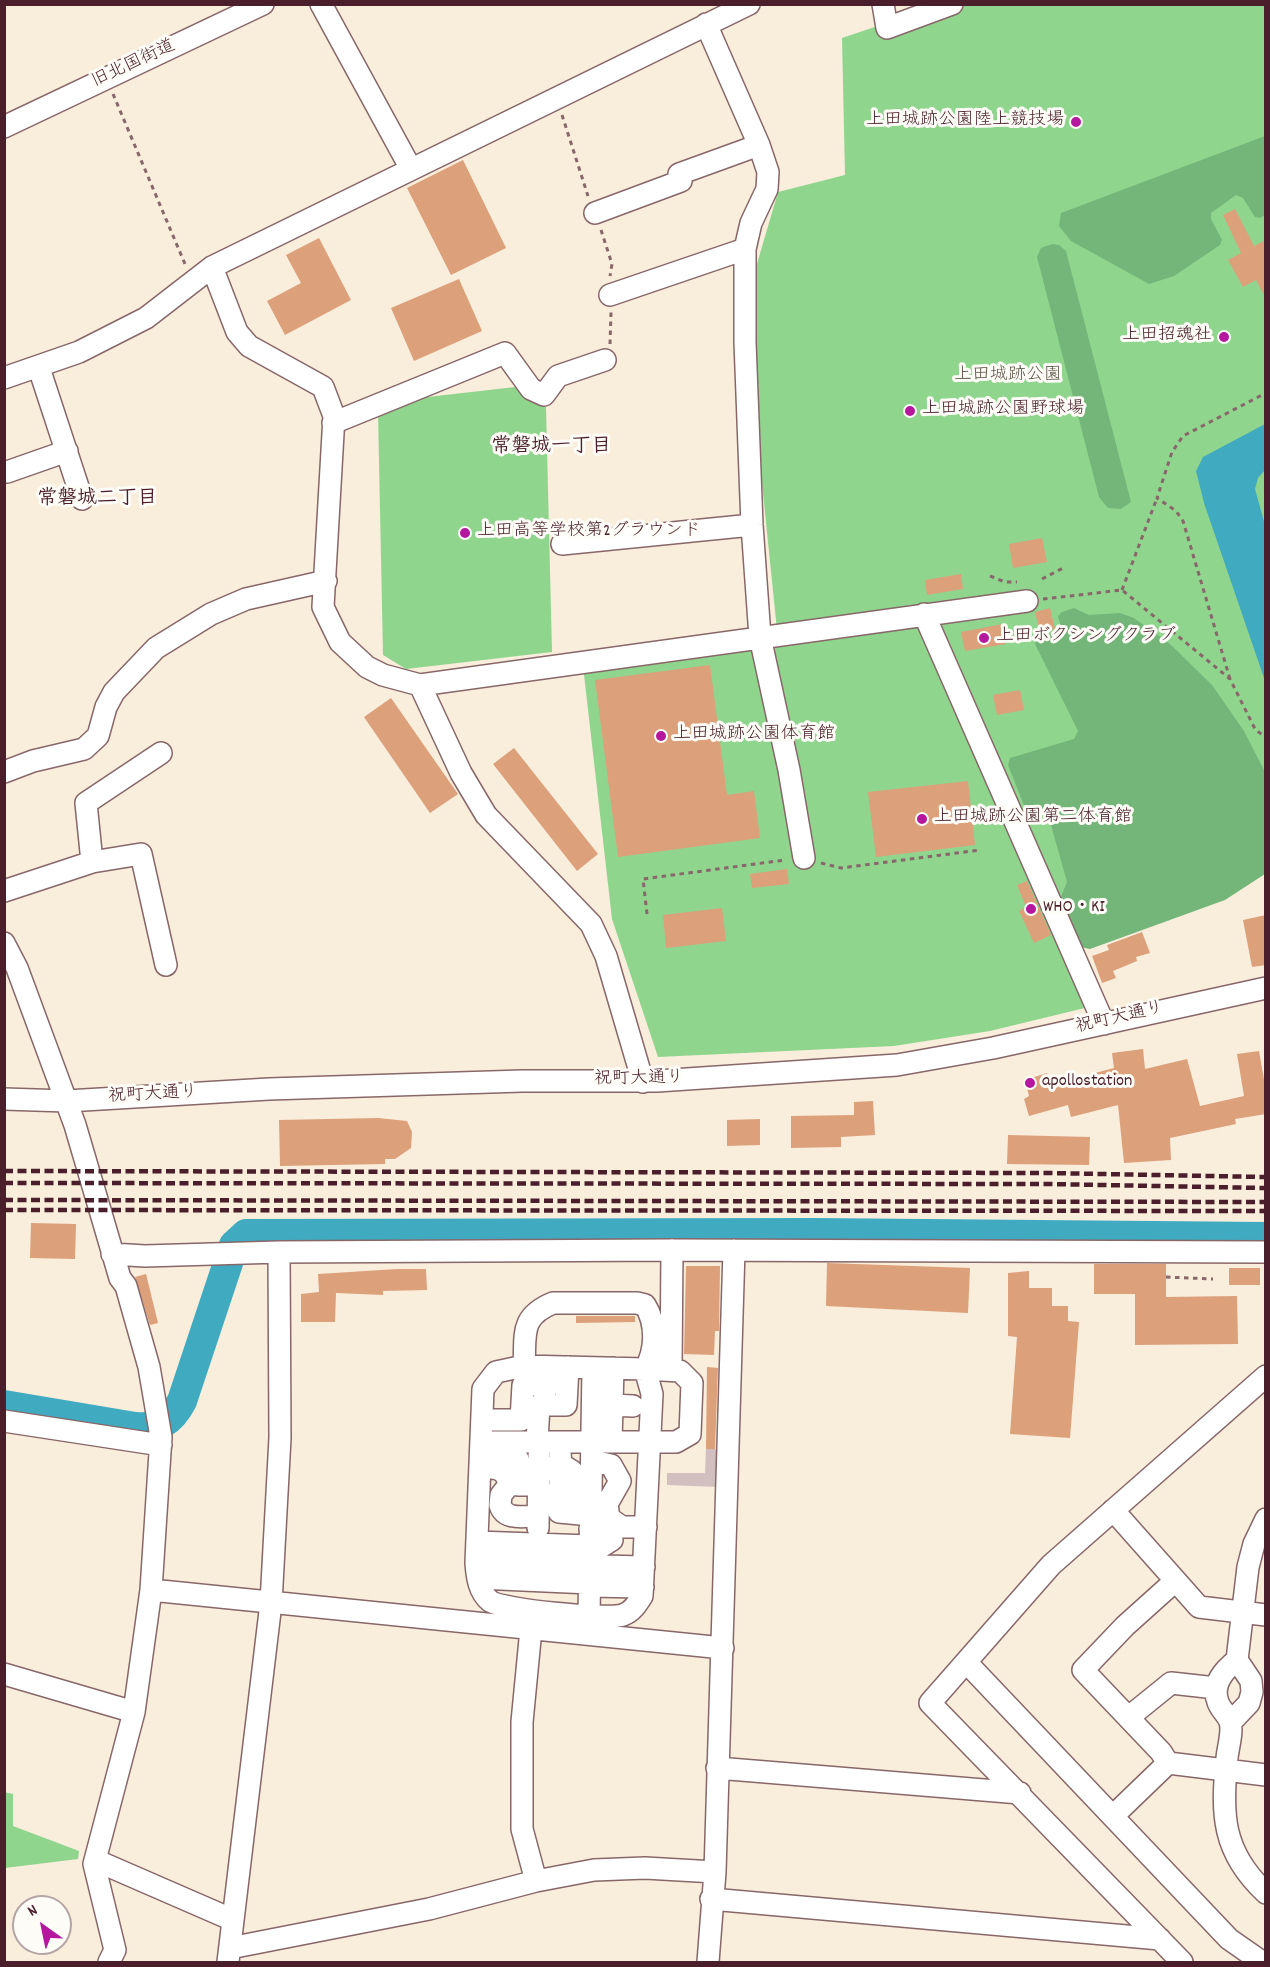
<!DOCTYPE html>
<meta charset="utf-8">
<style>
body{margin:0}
#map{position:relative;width:1270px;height:1967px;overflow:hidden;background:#f9eddc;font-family:Dekko,sans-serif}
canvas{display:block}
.frame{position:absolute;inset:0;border:6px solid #4a1f2b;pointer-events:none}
.north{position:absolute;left:12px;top:1895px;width:60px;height:60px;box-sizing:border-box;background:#fdfcf7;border:2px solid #b5a4a5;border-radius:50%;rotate:327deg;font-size:16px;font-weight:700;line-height:24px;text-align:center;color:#4a1f2b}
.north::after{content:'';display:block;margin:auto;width:21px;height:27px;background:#b5179e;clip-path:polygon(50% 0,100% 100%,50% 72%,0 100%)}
</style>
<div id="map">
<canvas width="1270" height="1967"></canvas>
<div class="frame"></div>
<div class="north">N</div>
</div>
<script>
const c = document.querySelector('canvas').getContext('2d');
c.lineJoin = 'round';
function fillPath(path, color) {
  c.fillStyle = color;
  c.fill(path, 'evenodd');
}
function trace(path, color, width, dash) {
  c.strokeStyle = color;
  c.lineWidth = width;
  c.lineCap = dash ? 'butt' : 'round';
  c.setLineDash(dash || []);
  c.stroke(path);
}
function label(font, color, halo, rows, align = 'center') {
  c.font = font + ' Dekko,"Klee One",sans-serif';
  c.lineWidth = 6;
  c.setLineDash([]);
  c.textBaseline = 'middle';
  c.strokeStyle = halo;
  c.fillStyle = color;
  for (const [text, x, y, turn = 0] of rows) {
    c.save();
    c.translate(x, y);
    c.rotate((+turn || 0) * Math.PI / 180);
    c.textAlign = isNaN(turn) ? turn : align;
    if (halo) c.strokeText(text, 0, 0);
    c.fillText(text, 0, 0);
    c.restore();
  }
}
const industrial = new Path2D(`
 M706,1449H720L719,1487L667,1485V1473H705Z`);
const green = new Path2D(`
 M940,5H1265V867L1067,948L1089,1007L990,1031L894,1046L658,1057L612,919L583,666L778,640L748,346L754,274L778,192L845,175L842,38Z
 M515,387L533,401L546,407L552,652L406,669L383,655L378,413L410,399Z
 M4,1792L13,1794V1826L79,1851L78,1859L5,1868Z`);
const forest = new Path2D(`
 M1265,136V215L1260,218L1255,217L1243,198L1236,195L1211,213V219L1222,240L1220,245L1174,276L1149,284L1071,241L1059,226L1061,213Z
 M1052,244L1059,245L1066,251L1131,502L1121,509L1108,508L1099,497L1037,257L1041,248Z
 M1074,608L1089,615L1120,613L1134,618L1170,644L1212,685L1244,731L1265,772V874L1225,900L1090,949L1080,947L1060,899L1067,882L1049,818L1043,813H1027L1008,765L1010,758L1074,739L1078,731L1035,644L1037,638L1057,633L1061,628L1058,616L1062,612Z`);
const water = new Path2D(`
 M1265,424V470L1258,478L1255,489L1265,525V681L1204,503L1196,471L1203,457Z`);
const river = new Path2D(`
 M4,1405L135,1427C159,1429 171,1422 182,1401L234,1245L246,1234L812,1233L1266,1237`);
const building = new Path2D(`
 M463,160L506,248L451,275L407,188Z
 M1235,209L1254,246L1266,240V299L1256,280L1243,287L1228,260L1241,253L1223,215Z
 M319,238L351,300L285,335L267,301L301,283L286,255Z
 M459,279L482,331L414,361L391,308Z
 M1042,538L1047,562L1013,568L1009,544Z
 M961,574L963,589L927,595L925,580Z
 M1050,608L1055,629L1040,633L1035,612Z
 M1003,624L1006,644L965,651L961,632Z
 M710,665L727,795L754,791L760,838L618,857L595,680Z
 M1020,690L1024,710L997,715L993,695Z
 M391,698L458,794L430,813L364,717Z
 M514,748L598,854L577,871L493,764Z
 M968,781L975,845L876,857L868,792Z
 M787,869L789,884L752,888L750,874Z
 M1027,881L1051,935L1034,943L1019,911L1026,907L1017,885Z
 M722,908L726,941L666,948L663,915Z
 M1266,915V965L1252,967L1243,920Z
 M1142,932L1150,953L1136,957L1137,961L1113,971L1116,978L1102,983L1092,956L1109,950L1107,945Z
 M1143,1049L1145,1069L1187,1059L1200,1106L1244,1096L1237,1054L1259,1051L1266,1091V1114L1235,1119L1236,1124L1170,1138L1171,1160L1124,1163L1118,1105L1071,1117L1068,1105L1029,1116L1024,1099L1029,1096L1025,1080L1047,1073L1050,1085L1114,1068L1112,1053Z
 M873,1101L875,1135L841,1137V1147L791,1148V1116L854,1115V1102Z
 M378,1118L407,1121L412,1132L411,1148L395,1159H385V1164L280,1166L279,1120Z
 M760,1119V1145L727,1146V1120Z
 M1008,1135L1090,1137L1089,1165L1007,1164Z
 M31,1223L76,1224L75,1259L30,1258Z
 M827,1263L970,1268L968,1313L826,1306Z
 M1094,1264H1166V1297L1237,1296L1238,1344L1135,1345V1294H1094Z
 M686,1266H720L719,1331H715L714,1355L684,1354Z
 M1229,1268H1260V1285H1229Z
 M397,1269H426L427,1290L383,1291V1295L336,1293L335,1322H301V1294L319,1292L318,1274Z
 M1029,1271V1288H1052V1306H1068V1321L1079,1322L1070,1438L1010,1434L1017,1337L1008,1336V1273Z
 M146,1274L158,1323L150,1325L135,1277Z
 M576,1316H635V1322L576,1323Z
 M707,1367L718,1368L715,1449H706Z`);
const path = new Path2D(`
 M113,94L185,264
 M562,115L588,196
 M601,230L612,264L610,276
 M610,344L611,312
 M990,576L1005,582H1017
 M1042,579L1065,567
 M1122,590L1157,498
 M1043,599L1122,590L1230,679L1255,729L1266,738
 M1230,679L1183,521L1176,511L1157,498L1172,452L1183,436L1266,393
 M821,863L841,868L980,850
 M647,914L643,879L785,860
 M1166,1277L1213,1279`);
const minor = new Path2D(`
 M321,4L411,169
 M883,4L887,28L952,4
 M706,24L759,145L768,172L767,189L751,223L745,249V342L752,525L760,637L789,770L804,858
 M4,127L263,4
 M595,213L681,181L679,174L759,145
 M212,267L237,332L249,346L323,387L334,416L323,607L340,642L367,667L383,675L420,685L1027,601
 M610,295L745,249
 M39,368L82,499
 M4,378L79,352L146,318L212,267L749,4
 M333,423L505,353L531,389L544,395L558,376L605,360
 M7,472L67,451
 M562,544L752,525
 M924,614L1104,1024
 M420,685L461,773L486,815L591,924L606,956L643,1082
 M4,772L33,761L84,749L98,736L106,707L114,692L156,648L211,614L246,599L326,581
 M92,862L86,803L161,753
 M4,891L92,862L141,854L166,965
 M4,943L17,968L75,1125L120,1278L126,1286L149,1367L161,1437L151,1590L134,1712L94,1864L115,1950L109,1962
 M4,1099L67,1101L269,1089L522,1081H657L897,1065L993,1048L1266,988
 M112,1254L145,1256L279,1252L672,1250L1266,1252
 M524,1366L645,1369L652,1394L642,1596C637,1604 632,1612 623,1615C608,1620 501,1610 490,1601C479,1592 477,1577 476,1563L483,1389L496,1372Z
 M524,1366C526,1335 519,1317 553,1303H637L645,1305C657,1324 656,1351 645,1369
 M671,1370L672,1250
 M612,1405L633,1406
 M482,1420H521L523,1385H550L551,1367
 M4,1421L161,1445
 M481,1442H676L690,1434L692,1383L680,1371L645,1369
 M537,1442L539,1405H566L568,1367
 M611,1442L613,1368
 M560,1453L561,1464L572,1471L576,1479L570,1492V1502L574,1505H591
 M484,1458L518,1459V1485H527
 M592,1461L611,1465L620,1481L607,1504L609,1518L622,1527H646
 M481,1467C495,1468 506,1467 509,1485L501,1495L500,1505C505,1521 524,1516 538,1516
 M539,1467L552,1468L560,1476V1486L553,1501L559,1512L591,1515
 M1113,1510L1199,1607L1266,1615
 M538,1528L539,1455
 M477,1542L590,1546
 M590,1554L612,1540L590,1529
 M476,1563L644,1567
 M478,1578L590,1583
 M589,1586L643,1587
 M151,1590L723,1648
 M589,1616L593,1368
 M531,1629L522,1722V1829L536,1881
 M1237,1660C1224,1670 1211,1684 1218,1702C1220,1709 1228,1715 1230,1722C1233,1731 1228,1748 1227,1758C1221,1814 1222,1852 1266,1893
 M966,1662L1229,1939L1262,1962
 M4,1674L134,1712
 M1129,1717L1171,1683L1216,1688
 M1231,1722L1249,1703L1252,1692L1251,1681L1237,1660L1248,1567L1254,1544L1266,1519
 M1168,1763L1266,1775
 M717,1768L1020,1793
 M1114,1815L1168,1763L1161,1752L1083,1670L1125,1626L1174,1582
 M95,1860L233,1920
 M711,1899L1160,1939
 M230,1948L429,1909L536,1881L594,1870L645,1868L715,1872
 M228,1962L271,1603L280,1438L279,1252
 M708,1962L715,1872L734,1250
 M1182,1962L930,1703L1051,1565L1266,1376`);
const rail = new Path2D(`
 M4,1171L1049,1173L1266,1177
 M4,1183L1049,1184L1266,1188
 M4,1200L1266,1202
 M4,1210L1266,1211`);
const markers = [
 [1076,122,6,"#b5179e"],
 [1224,337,6,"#b5179e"],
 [910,411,6,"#b5179e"],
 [465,533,6,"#b5179e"],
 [984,638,6,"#b5179e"],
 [661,736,6,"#b5179e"],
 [922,819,6,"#b5179e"],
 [1031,909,6,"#b5179e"],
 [1030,1083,6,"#b5179e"]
];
const streetNames = [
 ["旧北国街道",134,65,-25],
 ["祝町大通り",1120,1019,-13],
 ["祝町大通り",639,1080,-1],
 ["祝町大通り",153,1096,-3]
];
const poiNames = [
 ["上田城跡公園陸上競技場",1064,122,"right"],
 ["上田招魂社",1212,337,"right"],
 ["上田城跡公園野球場",922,411],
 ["上田高等学校第2グラウンド",477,533],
 ["上田ボクシングクラブ",996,638],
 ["上田城跡公園体育館",673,736],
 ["上田城跡公園第二体育館",934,819],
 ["WHO・KI",1043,909],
 ["apollostation",1042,1083]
];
const parkNames = [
 ["上田城跡公園",1008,377]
];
const neighbourhoodNames = [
 ["常磐城一丁目",551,448],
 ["常磐城二丁目",97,500]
];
fillPath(industrial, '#d2bfbf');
fillPath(green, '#90d58e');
fillPath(forest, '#74b679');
fillPath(water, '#40abc0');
trace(river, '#40abc0', 30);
fillPath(building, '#dca07a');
trace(minor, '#876769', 24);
trace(path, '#876769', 3, [4.5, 4.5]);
trace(minor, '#fff', 21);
trace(rail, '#4a1f2b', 4.5, [9, 4.5]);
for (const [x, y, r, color] of markers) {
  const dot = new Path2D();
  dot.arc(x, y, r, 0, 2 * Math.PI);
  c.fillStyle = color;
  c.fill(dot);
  trace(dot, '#fdfcf7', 2);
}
label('18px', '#4a1f2b', '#fdfcf7', streetNames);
label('18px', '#4a1f2b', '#fdfcf7', poiNames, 'left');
label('18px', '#5f5649', '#fdfcf7', parkNames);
label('bold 20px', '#4a1f2b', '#fdfcf7', neighbourhoodNames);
</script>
